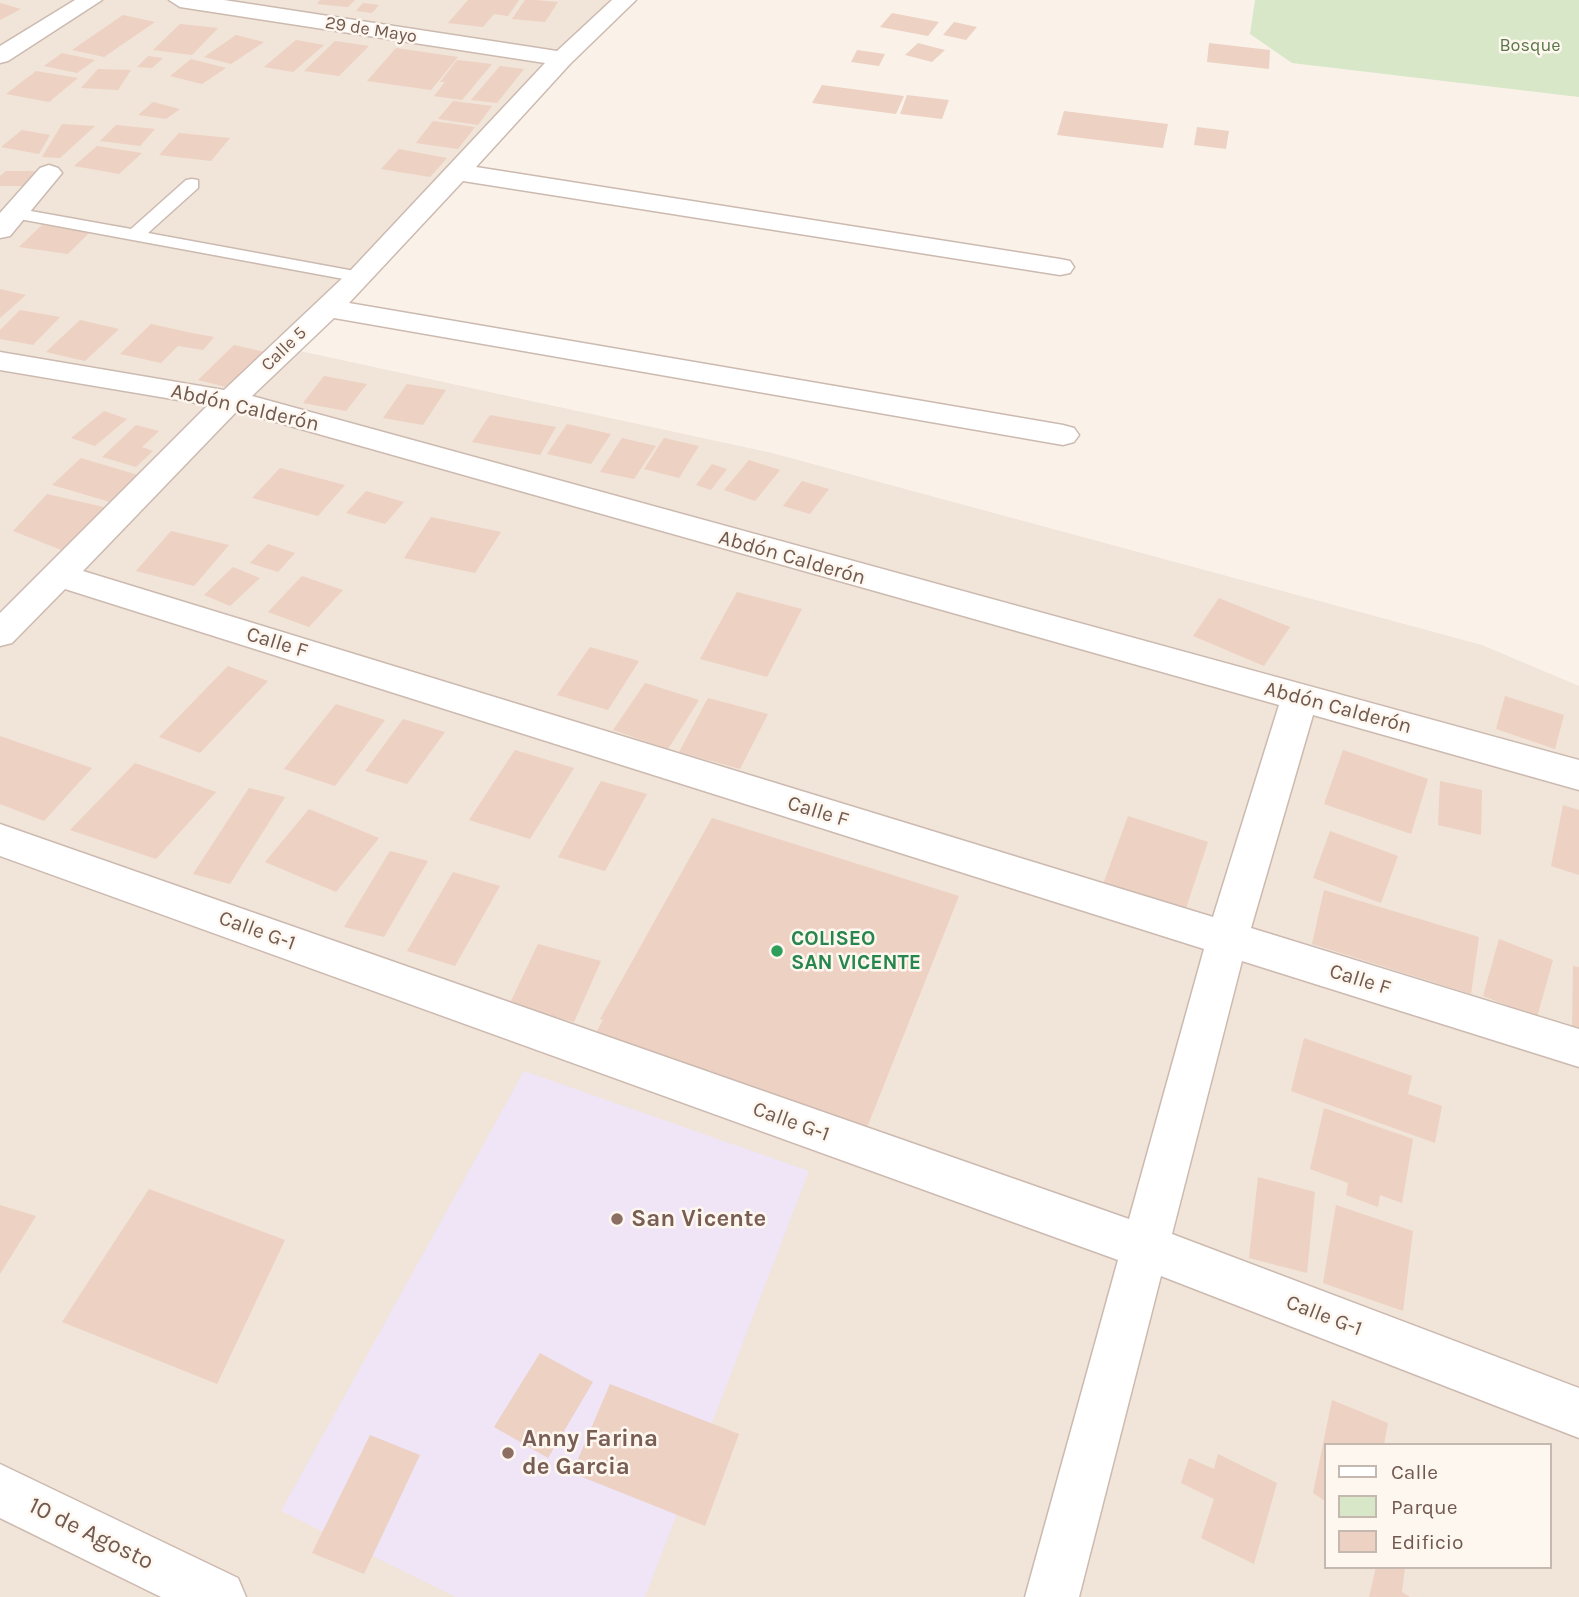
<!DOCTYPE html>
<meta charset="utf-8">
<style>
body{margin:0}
#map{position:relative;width:1579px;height:1597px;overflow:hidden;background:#faf2e9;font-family:Karla,sans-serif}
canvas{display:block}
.legend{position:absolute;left:1324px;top:1443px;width:228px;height:126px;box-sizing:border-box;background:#fdf7ef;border:2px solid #c5b8af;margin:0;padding:9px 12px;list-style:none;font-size:21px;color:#72594f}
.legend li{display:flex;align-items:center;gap:14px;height:35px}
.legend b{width:35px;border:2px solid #c5b8af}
</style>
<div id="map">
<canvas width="1579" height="1597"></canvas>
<ul class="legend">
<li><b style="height:9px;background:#fff"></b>Calle</li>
<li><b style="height:19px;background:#d7e7c8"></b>Parque</li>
<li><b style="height:19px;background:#edd1c3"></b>Edificio</li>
</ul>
</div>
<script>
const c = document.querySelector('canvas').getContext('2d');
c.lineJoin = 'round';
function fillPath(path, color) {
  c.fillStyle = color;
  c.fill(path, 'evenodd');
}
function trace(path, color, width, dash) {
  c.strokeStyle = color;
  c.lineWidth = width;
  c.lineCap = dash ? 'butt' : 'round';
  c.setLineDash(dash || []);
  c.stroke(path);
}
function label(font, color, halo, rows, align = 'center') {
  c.font = font + ' Karla,sans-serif';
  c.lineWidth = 5;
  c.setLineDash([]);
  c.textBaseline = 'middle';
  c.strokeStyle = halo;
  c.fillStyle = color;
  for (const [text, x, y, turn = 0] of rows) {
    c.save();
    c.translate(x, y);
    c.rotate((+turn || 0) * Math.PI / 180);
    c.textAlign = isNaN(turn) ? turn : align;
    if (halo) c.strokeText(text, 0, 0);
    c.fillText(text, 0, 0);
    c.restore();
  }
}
const residential = new Path2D(`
 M0,0H609L457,172L286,348L772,453L1482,645L1579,686V1597H0ZM1325,1445H1549V1567H1325Z`);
const education = new Path2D(`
 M524,1071L809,1171L645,1597H456L281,1511Z`);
const green = new Path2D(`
 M1255,0H1579V97L1292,63L1250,34Z`);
const building = new Path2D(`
 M320,0H355L348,7L317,4Z
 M468,0H519L508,16L494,14L483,27L448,23Z
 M525,0H534L558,2L545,22L512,19Z
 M0,3L21,9L0,20Z
 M363,3L379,5L372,13L356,11Z
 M892,13L939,22L928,36L880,27Z
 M123,15L155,22L104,57L72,50Z
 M954,22L977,27L966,40L943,35Z
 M180,24L218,28L192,55L153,50Z
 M236,35L264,42L231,64L204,57Z
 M296,40L324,45L293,72L264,67Z
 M335,41L369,46L339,76L304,71Z
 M918,43L945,50L932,62L905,55Z
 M1209,43L1270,50L1269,69L1207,62Z
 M396,48L458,57L431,90L367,81Z
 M857,50L885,54L879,66L851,62Z
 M62,53L95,60L77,73L44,66Z
 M148,56L163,58L152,68L137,67Z
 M191,59L226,68L202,84L170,76Z
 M457,60L492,64L462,100L434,96L445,82H440Z
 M500,66L524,69L497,103L471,100Z
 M98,69L131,70L118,90L81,88Z
 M36,71L78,78L49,102L6,94Z
 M822,85L904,96L896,114L812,103Z
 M907,95L949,100L942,119L900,114Z
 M453,101L492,106L478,125L438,119Z
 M153,102L180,109L166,119L138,115Z
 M1064,111L1168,124L1163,148L1057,135Z
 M433,121L475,127L458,149L416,143Z
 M62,124L95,126L60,158L42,157Z
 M116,125L155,129L140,146L100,141Z
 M1197,127L1229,131L1226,149L1194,145Z
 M22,130L50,135L39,154L1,147Z
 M179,133L230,138L211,161L159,155Z
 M97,146L142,153L119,174L74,166Z
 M399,149L447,158L430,177L381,169Z
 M6,171H35L26,186H0V176Z
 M42,225L90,232L68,254L19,247Z
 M0,289L26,295L0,318Z
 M20,310L60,317L33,345L0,339V330Z
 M80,320L119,329L85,361L46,352Z
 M151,324L192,333L214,337L203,350L178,346L161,363L120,354Z
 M234,345L269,353L234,389L198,380Z
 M324,376L367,384L346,411L303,403Z
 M407,384L446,390L423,425L383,418Z
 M104,411L127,419L95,446L71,438Z
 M490,415L556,427L540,455L472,442Z
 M567,424L611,434L591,464L547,454Z
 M136,425L159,431L142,447L153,451L136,467L102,457Z
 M622,438L656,446L634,479L600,472Z
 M664,438L699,446L679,478L644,469Z
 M81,458L138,475L110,502L52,485Z
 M749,460L780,470L755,501L724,490Z
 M712,464L727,469L711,490L696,485Z
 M280,468L345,485L318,516L252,498Z
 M802,481L829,489L810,514L783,506Z
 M366,491L404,502L385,524L346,513Z
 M47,494L112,509L64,551L13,531Z
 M431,517L501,532L475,573L404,558Z
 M171,531L229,545L194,586L136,571Z
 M268,544L295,553L278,572L250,563Z
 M233,567L260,578L230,606L204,595Z
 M302,576L343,590L309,627L268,612Z
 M737,592L802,609L767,677L700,659Z
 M1219,598L1290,627L1264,666L1193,636Z
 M590,647L639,661L608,710L557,695Z
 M228,666L268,681L200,753L159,737Z
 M645,683L699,700L668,749L613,730Z
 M1505,696L1564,715L1555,749L1496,729Z
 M708,698L768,714L740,769L679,752Z
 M336,704L385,720L335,786L284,769Z
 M403,719L445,732L407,784L365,771Z
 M0,736L92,768L44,821L0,804Z
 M515,750L574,768L530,839L469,820Z
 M1343,750L1428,779L1411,834L1324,804Z
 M135,763L216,792L156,859L70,830Z
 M601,781L647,794L605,871L558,857Z
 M1440,781L1482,790L1481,835L1438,825Z
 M249,788L285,797L230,884L193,874Z
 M1563,805L1579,810V875L1551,866Z
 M309,809L379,838L336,892L265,862Z
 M1128,816L1208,842L1184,914L1102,887Z
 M712,818L959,896L864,1135L593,1038L603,1020L600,1019Z
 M1330,831L1398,856L1381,903L1313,878Z
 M390,851L428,861L384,937L344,927Z
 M453,872L500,886L455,966L407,951Z
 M1324,890L1479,937L1471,994L1312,944Z
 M1499,939L1553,960L1537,1017L1483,996Z
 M538,944L601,961L574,1022L509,1005Z
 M1573,966L1579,967V1033L1572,1031Z
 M1304,1038L1412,1076L1408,1094L1442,1106L1435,1143L1291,1091Z
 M1324,1108L1413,1139L1402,1203L1380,1195L1378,1207L1346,1195L1348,1183L1310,1169Z
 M1258,1177L1315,1192L1307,1273L1249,1258Z
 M149,1189L285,1240L217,1384L62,1322Z
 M0,1205L36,1216L0,1274Z
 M1336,1205L1413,1231L1403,1311L1323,1283Z
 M540,1353L593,1382L548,1458L494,1427Z
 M610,1384L739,1434L705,1526L572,1473Z
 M1332,1400L1388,1423L1384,1445H1325V1501L1313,1493Z
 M370,1435L420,1455L364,1574L312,1553Z
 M1218,1454L1277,1483L1254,1564L1201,1538L1214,1499L1181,1483L1189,1458L1214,1469Z
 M1376,1567H1405L1402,1592L1410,1597H1369Z`);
const service = new Path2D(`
 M192,179L198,180V188L148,233L360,272L369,277L360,282L14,218L6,213L14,208L131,229L186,180Z`);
const minor = new Path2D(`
 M75,0H102L8,61L0,63V46Z
 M169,0H224L557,51L612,0H636L570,64L476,167L1060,259L1070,261L1074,267L1070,273L1060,275L463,181L349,303L1063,425L1074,428L1079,435L1074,442L1063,445L334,318L252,396L1579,760V790L1313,715L1251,928L1579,1029V1067L1242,961L1172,1234L1579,1388V1438L1161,1276L1079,1597H1025L1118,1260L0,856V824L1129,1219L1204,949L65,589L12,643L0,646V613L208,405L0,370V352L224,390L350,271L545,63L180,7ZM237,411L1279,705L1213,917L83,571Z
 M49,165L58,168L62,173L10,236L0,238V213L40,168Z
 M0,1464L238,1578L246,1597H161L0,1518Z`);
const markers = [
 [777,951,7,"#2e9e5b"],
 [617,1219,7,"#8d6e63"],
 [508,1453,7,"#8d6e63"]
];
const farStreetnames = [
 ["29 de Mayo",371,30,9],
 ["Calle 5",284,349,-44]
];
const farParknames = [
 ["Bosque",1530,46]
];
const streetNames = [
 ["Abdón Calderón",245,408,13],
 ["Abdón Calderón",792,558,16],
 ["Calle F",277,643,17],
 ["Abdón Calderón",1338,708,15],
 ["Calle F",818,812,17],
 ["Calle G-1",257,931,20],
 ["Calle F",1360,980,17],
 ["Calle G-1",791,1122,20],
 ["Calle G-1",1324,1316,21]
];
const leisureNames = [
 ["COLISEO",791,939],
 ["SAN VICENTE",791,963]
];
const nearEducationnames = [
 ["San Vicente",631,1219],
 ["Anny Farina",522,1439],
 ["de Garcia",522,1467]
];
const nearStreetnames = [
 ["10 de Agosto",91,1534,26]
];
fillPath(residential, '#f1e4d8');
fillPath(education, '#efe5f7');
fillPath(green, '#d7e7c8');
fillPath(building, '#edd1c3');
trace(service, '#ccbab0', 3);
trace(minor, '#ccbab0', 3);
fillPath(service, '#fff');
fillPath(minor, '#fff');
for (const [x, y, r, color] of markers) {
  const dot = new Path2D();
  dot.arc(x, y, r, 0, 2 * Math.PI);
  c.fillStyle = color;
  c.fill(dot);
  trace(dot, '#fdf7ef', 2.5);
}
label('18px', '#72594f', '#fdf7ef', farStreetnames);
label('18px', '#597748', '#fdf7ef', farParknames);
label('21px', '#72594f', '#fdf7ef', streetNames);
label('bold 21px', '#27864d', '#fdf7ef', leisureNames, 'left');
label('bold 24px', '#785e54', '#fdf7ef', nearEducationnames, 'left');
label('24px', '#72594f', '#fdf7ef', nearStreetnames);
</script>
